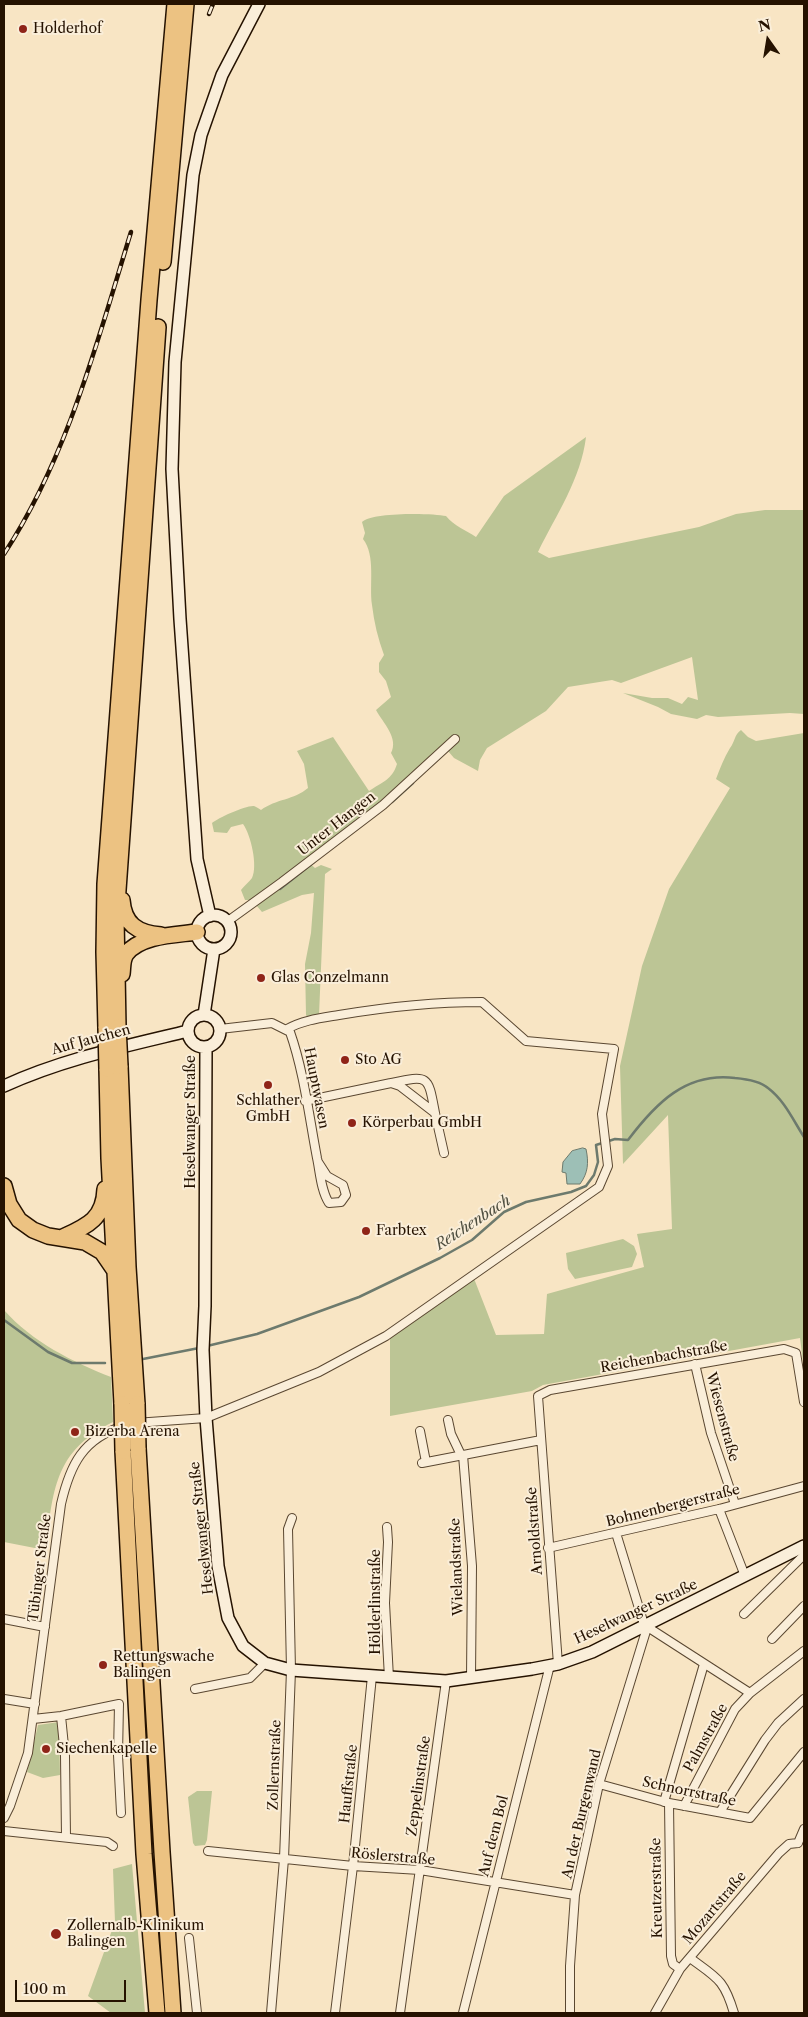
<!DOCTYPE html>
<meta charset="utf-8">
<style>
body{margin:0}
#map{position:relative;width:808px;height:2017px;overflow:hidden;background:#f8e5c4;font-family:"Libre Caslon Text",serif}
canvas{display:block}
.frame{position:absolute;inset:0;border:5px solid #251200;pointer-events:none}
.north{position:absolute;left:743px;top:15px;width:50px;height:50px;-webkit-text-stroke:4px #faeed9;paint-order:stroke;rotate:347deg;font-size:14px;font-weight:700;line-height:20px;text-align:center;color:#251200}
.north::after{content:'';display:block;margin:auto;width:18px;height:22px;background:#251200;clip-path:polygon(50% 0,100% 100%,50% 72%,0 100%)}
.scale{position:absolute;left:15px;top:1980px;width:111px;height:22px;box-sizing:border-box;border:2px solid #251200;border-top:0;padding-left:6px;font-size:15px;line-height:18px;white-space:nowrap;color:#251200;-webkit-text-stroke:4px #faeed9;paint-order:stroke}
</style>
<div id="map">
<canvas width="808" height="2017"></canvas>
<div class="frame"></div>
<div class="north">N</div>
<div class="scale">100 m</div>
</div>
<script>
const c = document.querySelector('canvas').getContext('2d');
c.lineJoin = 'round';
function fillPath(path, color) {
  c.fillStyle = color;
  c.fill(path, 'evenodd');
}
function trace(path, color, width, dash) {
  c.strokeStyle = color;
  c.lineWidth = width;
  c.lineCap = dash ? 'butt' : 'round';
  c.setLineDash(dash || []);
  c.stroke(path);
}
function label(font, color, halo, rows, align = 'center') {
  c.font = font + ' "Libre Caslon Text",serif';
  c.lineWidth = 4;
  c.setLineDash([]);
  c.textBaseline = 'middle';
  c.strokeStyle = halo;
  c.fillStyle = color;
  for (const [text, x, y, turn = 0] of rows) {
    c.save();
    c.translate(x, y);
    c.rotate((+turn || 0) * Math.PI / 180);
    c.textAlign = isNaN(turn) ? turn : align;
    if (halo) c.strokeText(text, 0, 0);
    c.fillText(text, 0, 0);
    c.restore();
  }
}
const green = new Path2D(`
 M586,437C581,479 556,515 538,552L549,558L699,527L736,514L765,510H804V714L790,713L718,717L706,715L697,719L671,714L658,707L623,693L652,698H668L682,704L688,697L698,700L692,657L621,683L612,680L568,687L546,711L487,748L480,760L478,771L454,758L448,751L421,776L308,862L315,868L321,865L332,869L325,874L319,1015L309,1020L306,1015L305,964L311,933L314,893L302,895L262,912L256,905L257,896L250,900H245L241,890C244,886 249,882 252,878C258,866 251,835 243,824L231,827L227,833L214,832L212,823C218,818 246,805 254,806C257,807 259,809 261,810C276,799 294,800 308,788L304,764L297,751L333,737L369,791C382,782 392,780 397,764L391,753C399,738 383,723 376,710L391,697L386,681L379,672V663L384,655C378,639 374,622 372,605C369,584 376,556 363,539L365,533L362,522C372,512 432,513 446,516C454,526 466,530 476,537L504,496Z
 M741,730L748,737L756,741L804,733V1370L800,1338L543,1385L532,1391L390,1416V1336L473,1276L496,1335L544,1334L547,1294L644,1267L637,1234L672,1229L668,1115L623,1164L620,1066L642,966L669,889L730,788L716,779C720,768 724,758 730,748C735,742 734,735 741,730Z
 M623,1239L634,1246L637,1254L632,1267L575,1279L568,1269L566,1253Z
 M4,1310C32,1342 73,1362 111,1377L113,1422C53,1452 54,1490 45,1550L4,1542Z
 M59,1722L60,1775L43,1778L27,1772L38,1725Z
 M197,1791H212L207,1840L205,1845L195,1846L193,1843L188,1797Z
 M132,1864L145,2013H111L88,1996L115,1922L113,1869Z`);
const water = new Path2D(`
 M583,1148L586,1149C589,1163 588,1173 580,1184H567L566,1173L562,1172L563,1162L572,1151Z`);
const stream = new Path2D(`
 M392,802L413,783
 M280,889L314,862
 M4,1320L48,1352L72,1363H105
 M207,1346L257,1334L359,1297L440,1258L472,1240L504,1212L526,1202L571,1192L586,1186L594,1175L598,1162L596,1145L615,1139L628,1140C656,1103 686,1072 735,1078C746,1079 760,1081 768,1088C785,1101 793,1120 804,1137
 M143,1359L199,1348`);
const street = new Path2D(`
 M228,921L282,882L383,805L455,739
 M220,1029L272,1023L290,1032C304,1072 309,1116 317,1158C320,1172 321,1191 329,1203L341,1202L346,1195L343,1185L327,1176L318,1162
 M305,1101L391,1083L400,1086L435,1113C428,1075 429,1075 391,1083
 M435,1113L444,1153
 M695,1364L711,1433L735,1504
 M448,1420L451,1434L461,1455
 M135,1423L206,1418L319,1372L386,1336L599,1187L608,1166L602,1114L614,1049L526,1041L482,1002C434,1002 387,1007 339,1015C321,1018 303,1020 287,1029
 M420,1431L426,1462
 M463,1455L472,1566L471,1678
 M422,1463L541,1440
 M719,1509L745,1576
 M387,1527L388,1542L385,1603L389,1678
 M548,1548L719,1509L804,1486
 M744,1614L804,1555
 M4,1619L45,1627
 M646,1626L750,1693
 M772,1639L804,1606
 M558,1664L538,1396L550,1390L784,1349L796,1353L804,1402
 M195,1689L250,1678L265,1663
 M4,1699L35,1704
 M61,1716L65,1756L66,1837
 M33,1719L61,1716L119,1704L118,1755L121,1813
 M599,1784L669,1803L750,1818L804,1752
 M664,1802L704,1664
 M669,1803L671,1956L673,1964L680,1969
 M684,1806L735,1709L750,1693L804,1651
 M720,1812L765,1740L778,1723L804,1699
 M4,1818L10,1806L28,1753L61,1504C70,1465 83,1438 124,1426
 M4,1831L107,1842L113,1846
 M798,1843L804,1829
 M208,1851L353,1866L420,1870L575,1895
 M189,1938L197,2013
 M690,1958C717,1978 724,1979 734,2013
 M271,2013L284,1859L291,1670L288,1529L292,1518
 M335,2013L353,1866L372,1676
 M400,2013L446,1681
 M463,2013L550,1665
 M570,2013V1966L575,1895L599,1784L646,1631L616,1533
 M655,2013L680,1969L779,1853L789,1844L798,1843`);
const secondary = new Path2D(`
 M197 932a17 17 0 1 1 34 0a17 17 0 1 1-34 0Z
 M210,916L197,859L180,619L172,469L175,362L193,175L201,135L222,75L259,4
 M204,1015L214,949
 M188 1031a16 16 0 1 1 32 0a16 16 0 1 1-32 0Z
 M206,1047L205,1306L203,1350L206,1418L218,1566L228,1618L243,1646L265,1663L291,1670L446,1681L532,1669L558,1664L592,1652L804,1546
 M4,1086C63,1059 126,1046 188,1031`);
const highway = new Path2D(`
 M163,262L186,4
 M122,900C124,924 137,933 161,935
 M122,974C123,967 122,960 126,954C141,935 176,935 197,932
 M118,1027L116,918L158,327
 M106,1028L104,952L105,884L149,300L175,4
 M120,1066L128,1267L137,1404
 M107,1069L109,1158L122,1404
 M4,1186L9,1204L19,1220L33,1230L48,1236L85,1242L102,1252L115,1271
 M63,1237C87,1226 104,1219 105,1189
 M138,1448L162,1852L173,2013
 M123,1451L144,1854L157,2013`);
const rail = new Path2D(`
 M209,14L213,4
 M4,554C68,456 97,342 131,232`);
const highwayBridge = new Path2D(`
 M118,1027L120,1066
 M106,1028L107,1069
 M122,1404L123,1451
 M137,1404L138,1448`);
const markers = [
 [23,29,5,"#8f2418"],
 [261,978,5,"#8f2418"],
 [345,1060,5,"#8f2418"],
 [268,1085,5,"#8f2418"],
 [352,1123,5,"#8f2418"],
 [366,1231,5,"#8f2418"],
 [75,1432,5,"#8f2418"],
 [103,1665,5,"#8f2418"],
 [46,1749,5,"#8f2418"],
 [56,1934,6,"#8f2418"]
];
const poiNames = [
 ["Holderhof",33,29],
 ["Glas Conzelmann",271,978],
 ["Sto AG",355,1060],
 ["Schlather",268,1101,"center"],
 ["GmbH",268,1117,"center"],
 ["Körperbau GmbH",362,1123],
 ["Farbtex",376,1231],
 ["Bizerba Arena",85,1432],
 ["Rettungswache",113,1657],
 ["Balingen",113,1673],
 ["Siechenkapelle",56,1749],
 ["Zollernalb-Klinikum",67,1926],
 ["Balingen",67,1942]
];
const streetNames = [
 ["Unter Hangen",337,824,-38],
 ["Auf Jauchen",91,1040,-15],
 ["Hauptwasen",316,1088,79],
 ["Heselwanger Straße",191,1122,-90],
 ["Reichenbachstraße",664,1357,-10],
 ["Wiesenstraße",722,1417,75],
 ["Bohnenbergerstraße",673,1506,-14],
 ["Heselwanger Straße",202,1528,-96],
 ["Arnoldstraße",535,1531,-94],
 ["Wielandstraße",457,1567,-92],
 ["Tübinger Straße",40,1568,-83],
 ["Hölderlinstraße",376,1602,-90],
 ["Heselwanger Straße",636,1612,-25],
 ["Palmstraße",706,1738,-61],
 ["Zollernstraße",275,1765,-88],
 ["Hauffstraße",349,1784,-84],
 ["Zeppelinstraße",419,1786,-82],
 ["Schnorrstraße",689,1792,12],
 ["An der Burgenwand",582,1814,-77],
 ["Auf dem Bol",494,1836,-76],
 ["Röslerstraße",393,1857,5],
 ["Kreutzerstraße",657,1888,-91],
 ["Mozartstraße",715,1908,-50]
];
const waterNames = [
 ["Reichenbach",473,1223,-33]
];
fillPath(green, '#bcc595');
fillPath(water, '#9dbfb6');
trace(water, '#6d7a6d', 1);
trace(stream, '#6d7a6d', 2.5);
trace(street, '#5a4731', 10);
trace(secondary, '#251200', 14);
trace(highway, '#251200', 18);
trace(street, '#faeed9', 8);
trace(secondary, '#faeed9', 11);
trace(highway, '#ecc282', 15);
trace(rail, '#251200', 4.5);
trace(rail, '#faeed9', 2.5, [8]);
trace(highwayBridge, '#251200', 18, []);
trace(highwayBridge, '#ecc282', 15);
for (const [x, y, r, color] of markers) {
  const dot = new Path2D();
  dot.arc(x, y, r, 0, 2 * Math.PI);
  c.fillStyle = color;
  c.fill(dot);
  trace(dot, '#faeed9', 2);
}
label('14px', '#251200', '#faeed9', poiNames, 'left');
label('14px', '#251200', '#faeed9', streetNames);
label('italic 15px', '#4f4f40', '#faeed9', waterNames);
</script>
